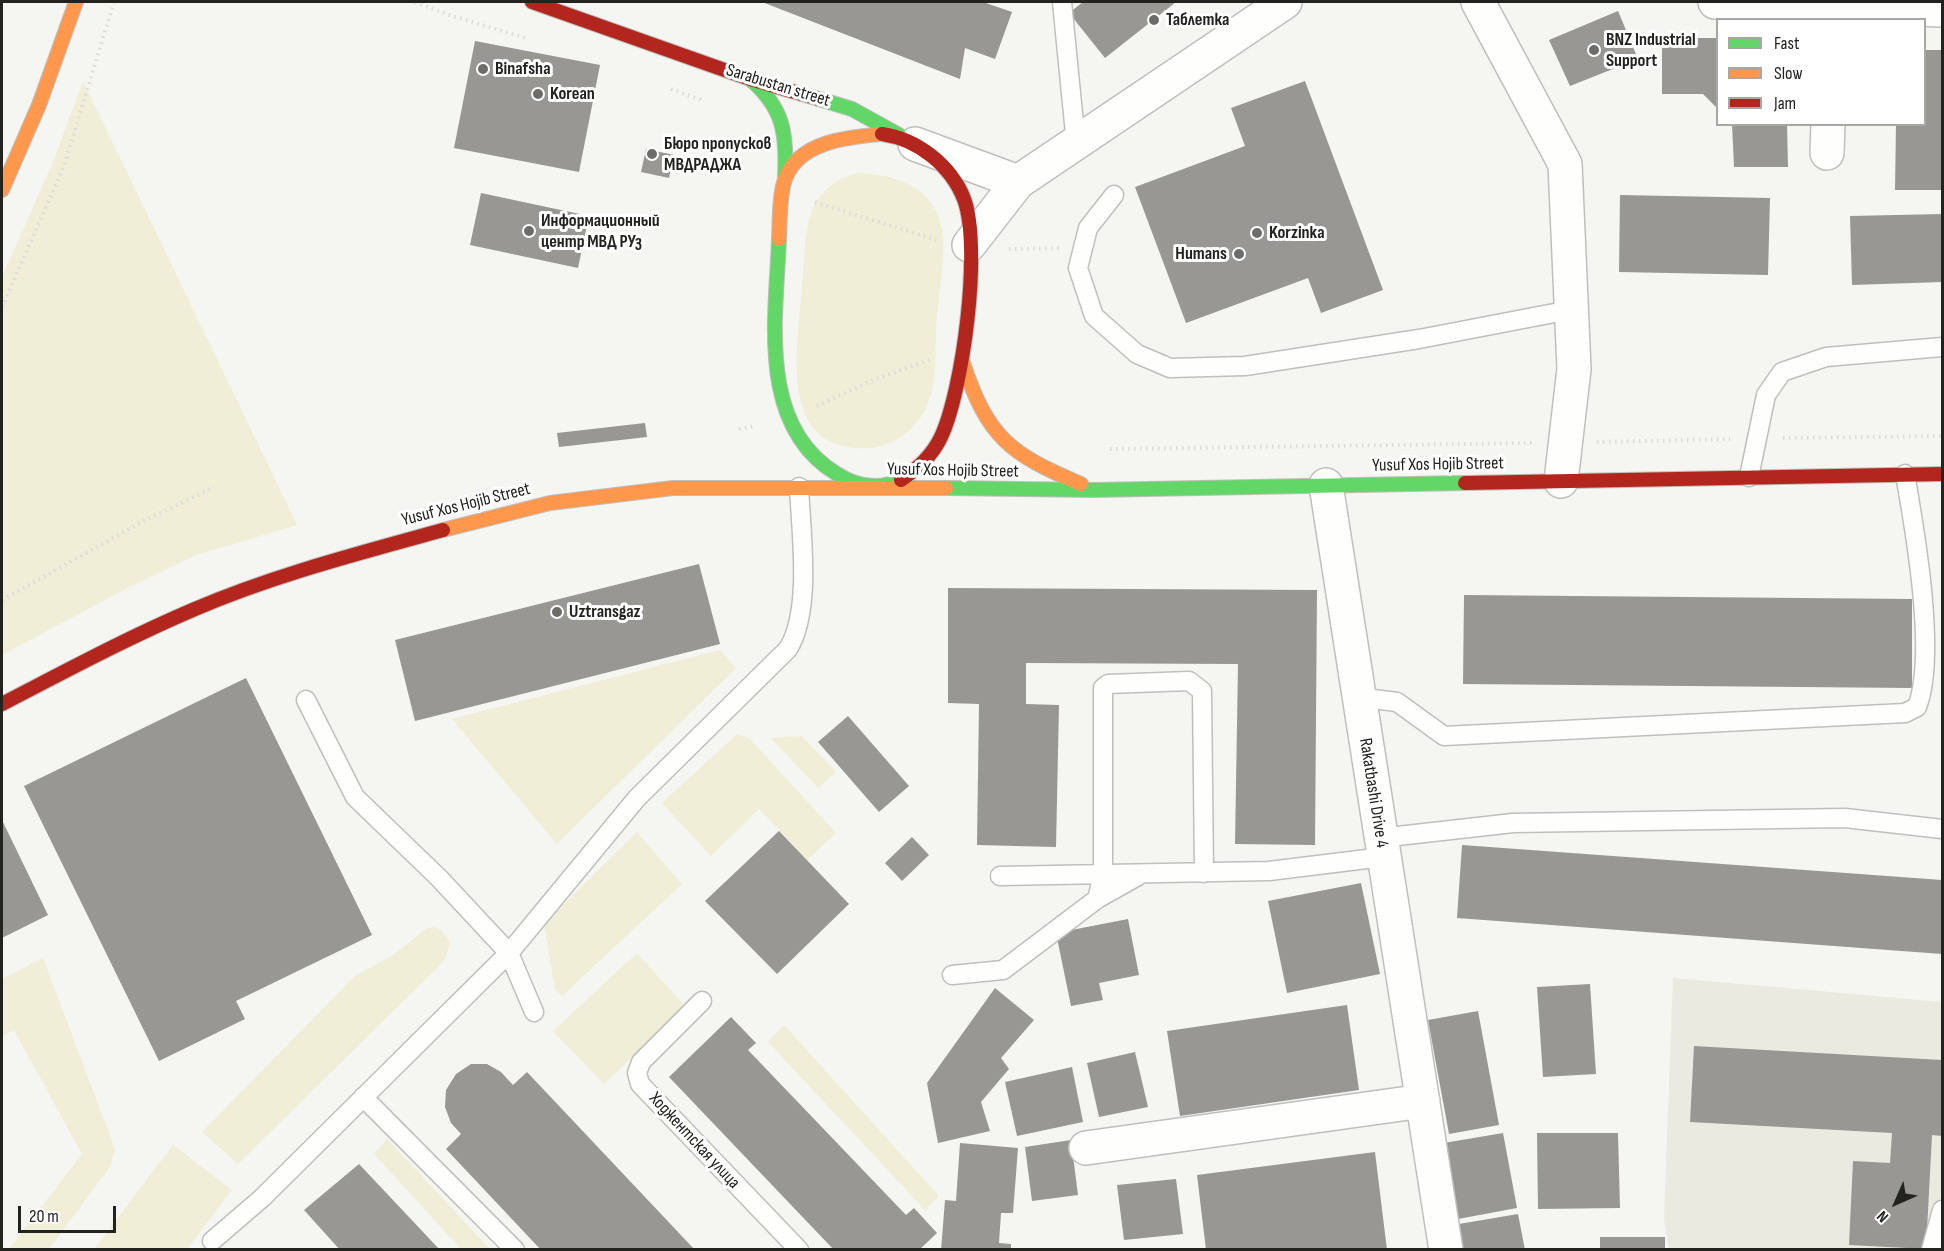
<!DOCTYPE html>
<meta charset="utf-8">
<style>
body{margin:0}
#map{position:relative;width:1944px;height:1251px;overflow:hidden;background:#f5f5f1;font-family:"Sofia Sans Condensed",sans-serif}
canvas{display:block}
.frame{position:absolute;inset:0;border:3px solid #22221f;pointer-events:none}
.legend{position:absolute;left:1716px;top:18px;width:210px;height:108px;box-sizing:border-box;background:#fff;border:2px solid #a7a7a5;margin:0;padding:8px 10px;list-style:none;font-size:18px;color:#22221f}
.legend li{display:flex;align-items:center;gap:12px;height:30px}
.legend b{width:30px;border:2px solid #a7a7a5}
.north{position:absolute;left:1866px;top:1173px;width:60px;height:60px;-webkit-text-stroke:4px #fff;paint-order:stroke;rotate:225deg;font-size:16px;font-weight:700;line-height:24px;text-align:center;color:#22221f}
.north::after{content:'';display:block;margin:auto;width:21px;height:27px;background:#22221f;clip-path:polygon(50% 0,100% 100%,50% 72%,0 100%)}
.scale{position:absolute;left:18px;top:1206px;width:98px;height:27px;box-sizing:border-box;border:3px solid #22221f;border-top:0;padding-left:8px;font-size:18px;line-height:21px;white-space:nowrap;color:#22221f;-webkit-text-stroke:4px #fff;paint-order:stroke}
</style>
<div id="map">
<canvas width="1944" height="1251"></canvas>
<div class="frame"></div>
<ul class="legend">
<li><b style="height:8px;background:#63d668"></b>Fast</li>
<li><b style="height:8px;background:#ff974d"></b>Slow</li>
<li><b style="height:8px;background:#b3261e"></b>Jam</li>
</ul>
<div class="north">N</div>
<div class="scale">20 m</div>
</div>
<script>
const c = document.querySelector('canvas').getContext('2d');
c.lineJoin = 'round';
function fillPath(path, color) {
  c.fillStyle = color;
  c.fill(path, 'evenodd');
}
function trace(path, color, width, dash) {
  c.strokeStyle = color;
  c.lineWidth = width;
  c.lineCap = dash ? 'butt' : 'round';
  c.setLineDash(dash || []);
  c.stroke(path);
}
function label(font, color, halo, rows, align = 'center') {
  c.font = font + ' "Sofia Sans Condensed",sans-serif';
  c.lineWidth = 6;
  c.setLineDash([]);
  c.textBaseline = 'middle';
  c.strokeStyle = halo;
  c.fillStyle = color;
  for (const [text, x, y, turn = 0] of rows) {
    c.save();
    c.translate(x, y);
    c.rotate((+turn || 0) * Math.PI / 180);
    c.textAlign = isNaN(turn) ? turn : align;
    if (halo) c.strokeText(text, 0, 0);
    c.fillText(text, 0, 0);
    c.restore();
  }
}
const built = new Path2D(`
 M1673,978L1942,1002V1249L1669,1250L1664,1219Z`);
const green = new Path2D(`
 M83,81L297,525L196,555L127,588L2,655V277L53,162Z
 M858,173C883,174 915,180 931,203C939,213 943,228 943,241C944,267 939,293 937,318C934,349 939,379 926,408C916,429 893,447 869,448C777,454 797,349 802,289C804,267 804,229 813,208C821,190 839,177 858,173Z
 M720,650L736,668L557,844L452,719Z
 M737,734L750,739L836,833L807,860L759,809L711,856L662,803Z
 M802,736L836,772L818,788L771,738Z
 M637,832L682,884L562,996L555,989L544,924Z
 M435,927L441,930L450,942L446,957L441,964L238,1164L202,1132L355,976L392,956L427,928Z
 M637,953L685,1006L604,1084L553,1031Z
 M43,958L115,1149L110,1167L49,1249H9L82,1154L14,1030L2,1036V979Z
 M784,1025L939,1196L925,1210L768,1042Z
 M387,1139L490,1249H461L374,1154Z
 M173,1145L232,1190L187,1249H94Z`);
const building = new Path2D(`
 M762,2H983L1012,12L995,59L965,48L960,79Z
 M1083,2H1176L1105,58L1069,13Z
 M1618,11L1638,59L1570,86L1549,40Z
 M1662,38H1718V109L1703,94H1662Z
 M475,41L600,65L579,172L454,148Z
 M1924,50H1942V190H1895L1896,124H1924Z
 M1305,81L1383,290L1321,313L1308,278L1186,323L1135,187L1245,146L1231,108Z
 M1732,124H1787L1788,167H1734Z
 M646,149L674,155L669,178L641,172Z
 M481,193L589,216L578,268L470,245Z
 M1620,195L1770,198L1768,275L1619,272Z
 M1942,214V282L1852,285L1850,216Z
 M645,423L647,437L559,447L557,433Z
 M699,564L720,644L415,721L395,640Z
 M948,588L1317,590L1315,845L1235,844L1238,664L1026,663V704L1059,705L1056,847L977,845L979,704L948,703Z
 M1464,595L1912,599V688L1463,684Z
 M246,678L372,935L236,1001L245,1019L159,1061L24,786Z
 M848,716L909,786L879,812L818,742Z
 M2,820L48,915L2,938Z
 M779,831L849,904L777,974L705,901Z
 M912,837L929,855L902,881L885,863Z
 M1462,845L1942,880V954L1457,918Z
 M1361,883L1380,974L1287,993L1268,901Z
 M1128,919L1139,975L1099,983L1103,1000L1071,1006L1056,933Z
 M1590,984L1596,1074L1543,1077L1537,987Z
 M995,988L1034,1020L1001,1058L1009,1069L981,1102L990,1131L938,1143L927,1083Z
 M1347,1005L1359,1090L1180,1116L1167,1031Z
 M1478,1011L1499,1125L1449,1134L1428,1020Z
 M731,1017L756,1043L748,1050L906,1215L914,1208L937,1233L919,1250H834L669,1077Z
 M1694,1046L1942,1060V1136L1932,1135L1926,1249L1849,1245L1853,1161L1890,1163L1892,1133L1690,1122Z
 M1135,1052L1148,1107L1099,1117L1087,1063Z
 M471,1064H487L501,1072L513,1085L527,1072L695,1250H541L446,1149L461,1134L451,1123L445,1107L446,1090L456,1074Z
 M1072,1067L1083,1122L1017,1136L1005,1082Z
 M1503,1133L1517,1208L1458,1219L1444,1143Z
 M1537,1133H1618L1620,1208L1538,1209Z
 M1071,1140L1078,1195L1032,1201L1025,1147Z
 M960,1143L1018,1148L1013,1213H1001L999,1243L1011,1244V1250H941L945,1200L956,1201Z
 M1375,1152L1387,1250H1206L1197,1175Z
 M359,1164L440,1250H340L304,1210Z
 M1176,1179L1183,1234L1124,1240L1117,1185Z
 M1518,1214L1525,1250H1463L1459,1224Z
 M1600,1237H1665V1250H1600Z`);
const path = new Path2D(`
 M415,2L452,16L526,38
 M671,89L701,100
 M815,202L936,240
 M1009,249L1059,248
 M2,307L64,166L114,2
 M817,406L873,380L930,360
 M739,429L756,426
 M1783,438L1942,436
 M1597,442L1730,439
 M1110,449L1532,443
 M2,600L140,523L214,487`);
const lane = new Path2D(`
 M1062,2L1076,144
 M1114,195L1088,228L1078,268L1094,316L1137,354L1170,368L1245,366L1419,339L1570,310
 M1749,477L1766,395L1782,372L1826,357L1942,347
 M1357,697L1397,702L1444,736L1905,713L1917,707C1937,655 1915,531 1905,474
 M306,700L355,797L439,878L509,953L534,1012
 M1380,838L1513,823L1845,818L1942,829
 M1000,876L1269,871L1383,857
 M1097,899L1103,875V688L1108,684L1189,681L1202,691L1204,873
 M952,975L1003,970L1097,899L1138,876
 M702,1001L641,1062L637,1073L640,1084L799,1250
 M363,1097L515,1250
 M212,1241L262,1198L509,953L637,798L788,649C812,611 801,532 799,487
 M1931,1250L1942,1210`);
const street = new Path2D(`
 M1478,2L1565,164L1574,369L1561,481
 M1715,2L1942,10
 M915,144L1018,182
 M1827,153L1828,124
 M969,245L1018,182L1285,2
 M1326,485L1446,1250
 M1086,1148L1423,1101`);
const fast = new Path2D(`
 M750,79C784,108 787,134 785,177
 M819,99L852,109L899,135
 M779,239C776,318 757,426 837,474C857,487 879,490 901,480
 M946,488L1094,490L1465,483`);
const slow = new Path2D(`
 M2,190L39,105L76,2
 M779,239C780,220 779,197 785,179C799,141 849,137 882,134
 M963,363C988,438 1010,454 1081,484
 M443,530L550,503L673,488H946`);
const jam = new Path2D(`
 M532,2L750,79L819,99
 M882,134C917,139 951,165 964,199C982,247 963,390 941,437C932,456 918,468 901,480
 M1465,483L1942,474
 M2,704C66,671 129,637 195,609C274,575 360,553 443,530`);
const markers = [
 [1154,20,6,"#6c6c68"],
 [1594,50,6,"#6c6c68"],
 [483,69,6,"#6c6c68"],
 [538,94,6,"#6c6c68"],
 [652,154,6,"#6c6c68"],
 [529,231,6,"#6c6c68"],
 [1257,233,6,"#6c6c68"],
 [1239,254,6,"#6c6c68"],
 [557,612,6,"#6c6c68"]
];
const poiNames = [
 ["Таблетка",1166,20],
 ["BNZ Industrial",1606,40],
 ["Support",1606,61],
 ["Binafsha",495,69],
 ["Korean",550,94],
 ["Бюро пропусков",664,144],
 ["МВДРАДЖА",664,165],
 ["Информационный",541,221],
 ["центр МВД РУз",541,242],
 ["Korzinka",1269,233],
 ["Humans",1227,254,"right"],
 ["Uztransgaz",569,612]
];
const streetNames = [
 ["Sarabustan street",778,86,17],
 ["Yusuf Xos Hojib Street",1438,465,-1],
 ["Yusuf Xos Hojib Street",953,471,1],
 ["Yusuf Xos Hojib Street",466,505,-14],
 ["Rakatbashi Drive 4",1373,793,81],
 ["Ходжентская улица",694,1141,47]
];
fillPath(built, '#ebeae0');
fillPath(green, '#f0eed7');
fillPath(building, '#989794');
trace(lane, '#bfbfbc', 21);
trace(street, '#bfbfbc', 36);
trace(fast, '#bfbfbc', 16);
trace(slow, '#bfbfbc', 16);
trace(jam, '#bfbfbc', 16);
trace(path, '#dbdbd9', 4, [1.5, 4.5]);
trace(lane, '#fefefd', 18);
trace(street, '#fefefd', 33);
trace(fast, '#63d668', 14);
trace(slow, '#ff974d', 14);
trace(jam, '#b3261e', 14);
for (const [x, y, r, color] of markers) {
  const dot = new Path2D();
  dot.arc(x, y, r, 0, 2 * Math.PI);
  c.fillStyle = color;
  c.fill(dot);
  trace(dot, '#fff', 2);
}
label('bold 18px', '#22221f', '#fff', poiNames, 'left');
label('18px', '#22221f', '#fff', streetNames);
</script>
